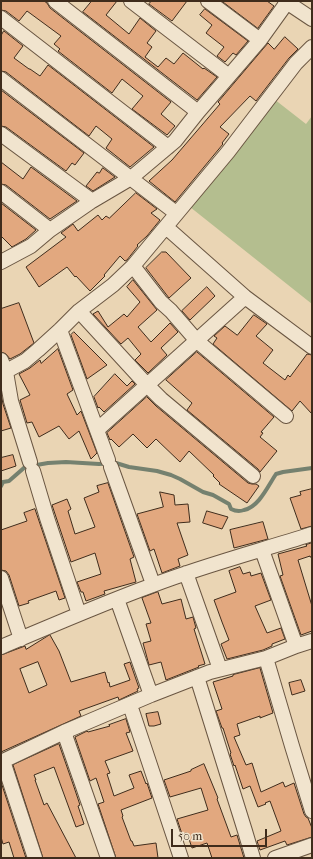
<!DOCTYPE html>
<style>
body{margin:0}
#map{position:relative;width:313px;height:859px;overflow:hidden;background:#ead5b4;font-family:"IM FELL French Canon",serif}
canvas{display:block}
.frame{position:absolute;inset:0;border:2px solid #3f2c1c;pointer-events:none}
.scale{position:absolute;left:171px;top:829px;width:96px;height:18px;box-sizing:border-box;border:2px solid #3f2c1c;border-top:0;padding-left:5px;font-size:12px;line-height:14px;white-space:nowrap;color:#3f2c1c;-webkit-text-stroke:3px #f1e4ce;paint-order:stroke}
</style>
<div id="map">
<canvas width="313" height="859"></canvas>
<div class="frame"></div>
<div class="scale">50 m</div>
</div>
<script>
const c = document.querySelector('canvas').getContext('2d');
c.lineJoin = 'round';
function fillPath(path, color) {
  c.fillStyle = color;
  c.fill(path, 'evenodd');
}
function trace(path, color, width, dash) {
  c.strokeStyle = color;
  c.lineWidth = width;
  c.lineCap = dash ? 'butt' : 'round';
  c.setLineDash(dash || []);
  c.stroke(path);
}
const green = new Path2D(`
 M274,99L306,124L312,116V304L185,203Z`);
const stream = new Path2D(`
 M1,486L3,482L9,481L25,467L48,463L66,462L99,464L116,463L129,467L157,471L171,475L180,479L203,492L213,495L229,504L231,509C235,511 239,512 244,510C259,507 268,486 276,474L283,472L312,468`);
const building = new Path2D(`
 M1,1H44L47,3L50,8L171,102L161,114L175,126L167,135L132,109L143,96L122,79L112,93L58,51L60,49L54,44L61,36L27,11L19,21L6,11L1,10Z
 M92,1H117L106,15L129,34L140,18L156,31L147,43L152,47L145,57L158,67L166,58L174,64L183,53L203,69L204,68L217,77L197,100L83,12Z
 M152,1H187L172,21L149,4Z
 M222,1H267L274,6L258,28Z
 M205,9L248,41L236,55L233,53L225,62L217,56L224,47L206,33L212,25L200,15Z
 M4,31L23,46L14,58L29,69H30L40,76L48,65L154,147L130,167L106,148L112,139L96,126L89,136L6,72L1,71V36Z
 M285,37L298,49L289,58L256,101L250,96L220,127L229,134L222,143L223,144L175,202L149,181L172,160L220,104L218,102L268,43L274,49Z
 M1,90L84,153L75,165L72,163L66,171L6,127L1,126Z
 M1,162L23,179L31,167L77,201L50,219L6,185L1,184Z
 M103,168L115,177L93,191L86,186L97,172L99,173Z
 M136,193L157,209L151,213L160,220L147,236L137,245L138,246L127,260L125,261L120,256L104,275L105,276L90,291L76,276L75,277L67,267L39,287L26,267L66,237L61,233L73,224L78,231L98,215L102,220L106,216L109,218Z
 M1,203L36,230L26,239L12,247L1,236Z
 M162,252H166L191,278L169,298L146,268Z
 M133,280L157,310L138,327L151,342L170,323L178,332L161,348L167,355L148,373L135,360L141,354L128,338L121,344L93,314L98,311L108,327L124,314L127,317L140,302L127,287Z
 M207,287L215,296L190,320L182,311Z
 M19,303L34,343L20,354L10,359L6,354L1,352V309Z
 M254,315L267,324L256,336L273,350L263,363L285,380L288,375L290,377L307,354L312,355V414L300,401L292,411L213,344L217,338L214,336L225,326L237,335Z
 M74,332L107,365L87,379L71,335Z
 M58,349L73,390L67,394L77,415L81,411L97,453L91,459L79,431L69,439L59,426L39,437L32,422L27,423L20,400L30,395L19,374L30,368L40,360L41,363Z
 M197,352L274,417L261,432L263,433L260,437L277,451L260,472L258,469L187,410L192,403L166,380Z
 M115,374L127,386L132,381L135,384L104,412L99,407L98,408L94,397Z
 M1,393L3,404L11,428L1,431Z
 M147,397L156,406L248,483L252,484H256L259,486L247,503L219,484L220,483L213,476L214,475L189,451L180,462L156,439L147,448L133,434L119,447L111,439L110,440L107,433Z
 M13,455L16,466L1,471V458Z
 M108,483L134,557L130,559L136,582L104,591L105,594L86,601L83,592H81L77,582L101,574L95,553L71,562L52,505L67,499L71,509L68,511L75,534L95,527L84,498L99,492L97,486Z
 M312,489V526L301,529L290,498L301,495L300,492Z
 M160,492L174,495L175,505L188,504L190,522L177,523L188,555L178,559L180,566L162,573L154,549L150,551L137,514L163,507Z
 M35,509L65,598L59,600L56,591L28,601L29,603L19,606L9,575L6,571L1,570V530L27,521L24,513Z
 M207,511L228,517L222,529L203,523Z
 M263,522L268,539L234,548L230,530Z
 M312,543V557H310V556L298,560L312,606V631L301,635L280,576L283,575L278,554L307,546L306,545Z
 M240,567L243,574L250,572L251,576L261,573L271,600L255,606L267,633L281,628L285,639L272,644V646L263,650L227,659L221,644L229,640L222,622L214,600L236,592L229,571Z
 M158,592L162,604L181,599L186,619L193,617L196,628L194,629L205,664L198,666L199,667L166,680L161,662L149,665L143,643L151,641L146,624L151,623L142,598Z
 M50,635L59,651L71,682L105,672L108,683L109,682L110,687L130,680L124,664L130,662L139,688L137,689L138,691L119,700L118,697L79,711L81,716L1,752V655L25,646L26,649ZM38,662L47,685L29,693L20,669Z
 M260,668L273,713L260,718V716L237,724L240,735L234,737L246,765L252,763L261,792L283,782L285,787L294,783L304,814L306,817L308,818L312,828V837L287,845L285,841L260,850L257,841L281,831L270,801L265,803L266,804L258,807L250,786L243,789L235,765L234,766L230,754L231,753L223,728H222L216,711L222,709L213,682L233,676V675Z
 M301,680L305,691L292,695L289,683Z
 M158,712L161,724L154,726H149L146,714Z
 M126,719L130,732L126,733L133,751L105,761L110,773L107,774L114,796L134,788L129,775L141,771L146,784L147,783L152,798L121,810L123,816L122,817L131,841H132L134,846L156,843L158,858H116L98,804L104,802L96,778L90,781L75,737L87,731L88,732L110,726L109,725Z
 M59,744L74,787L80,805L78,806L84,824L76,827L54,767L34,775L36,780H35L44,805L47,803L76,858H43L13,765Z
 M204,764L218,798L217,799L231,837L237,835L244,858H212L207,843L192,848L187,833L182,834L177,819L208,810L201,788L170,797L164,780L191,771V770Z
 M1,782L26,858H14L9,842L3,844L1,837Z`);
const minor = new Path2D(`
 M55,1L198,112
 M131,1L229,76
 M208,1L260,40
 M285,1L312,19
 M1,18L168,147
 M1,79L176,213
 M1,134L92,201
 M1,192L50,230
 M166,227L245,297L312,347
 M1,262L31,246L50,230L92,201L131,178L175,141L198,112L260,40L288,1
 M133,266L161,302L171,311L197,341L286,416
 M79,311L147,385L161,399L253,476
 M60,330L108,460
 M1,360L6,372L11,401L30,462
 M1,374L25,361L38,350L60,330L79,311L113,285L133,266L228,152L296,63L312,47
 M97,430L245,297
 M111,467L153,584
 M33,471L47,518L79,614
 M262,550L296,646
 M186,573L220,669
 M1,578L21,639
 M117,599L151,695
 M1,647C51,626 101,604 153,585C205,565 259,551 312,534
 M266,658L292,746L312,811
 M197,677L245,831L253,858
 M130,705L181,858
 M64,732L108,858
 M3,761L35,858
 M1,762L64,732L151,695L210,672L266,658L296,646L312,641
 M275,858L312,845`);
fillPath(green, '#b4be8f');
trace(stream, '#75816f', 4);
fillPath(building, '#e2a87f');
trace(building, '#3f2c1c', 1);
trace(minor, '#6a5642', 16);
trace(minor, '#f1e4ce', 14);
</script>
